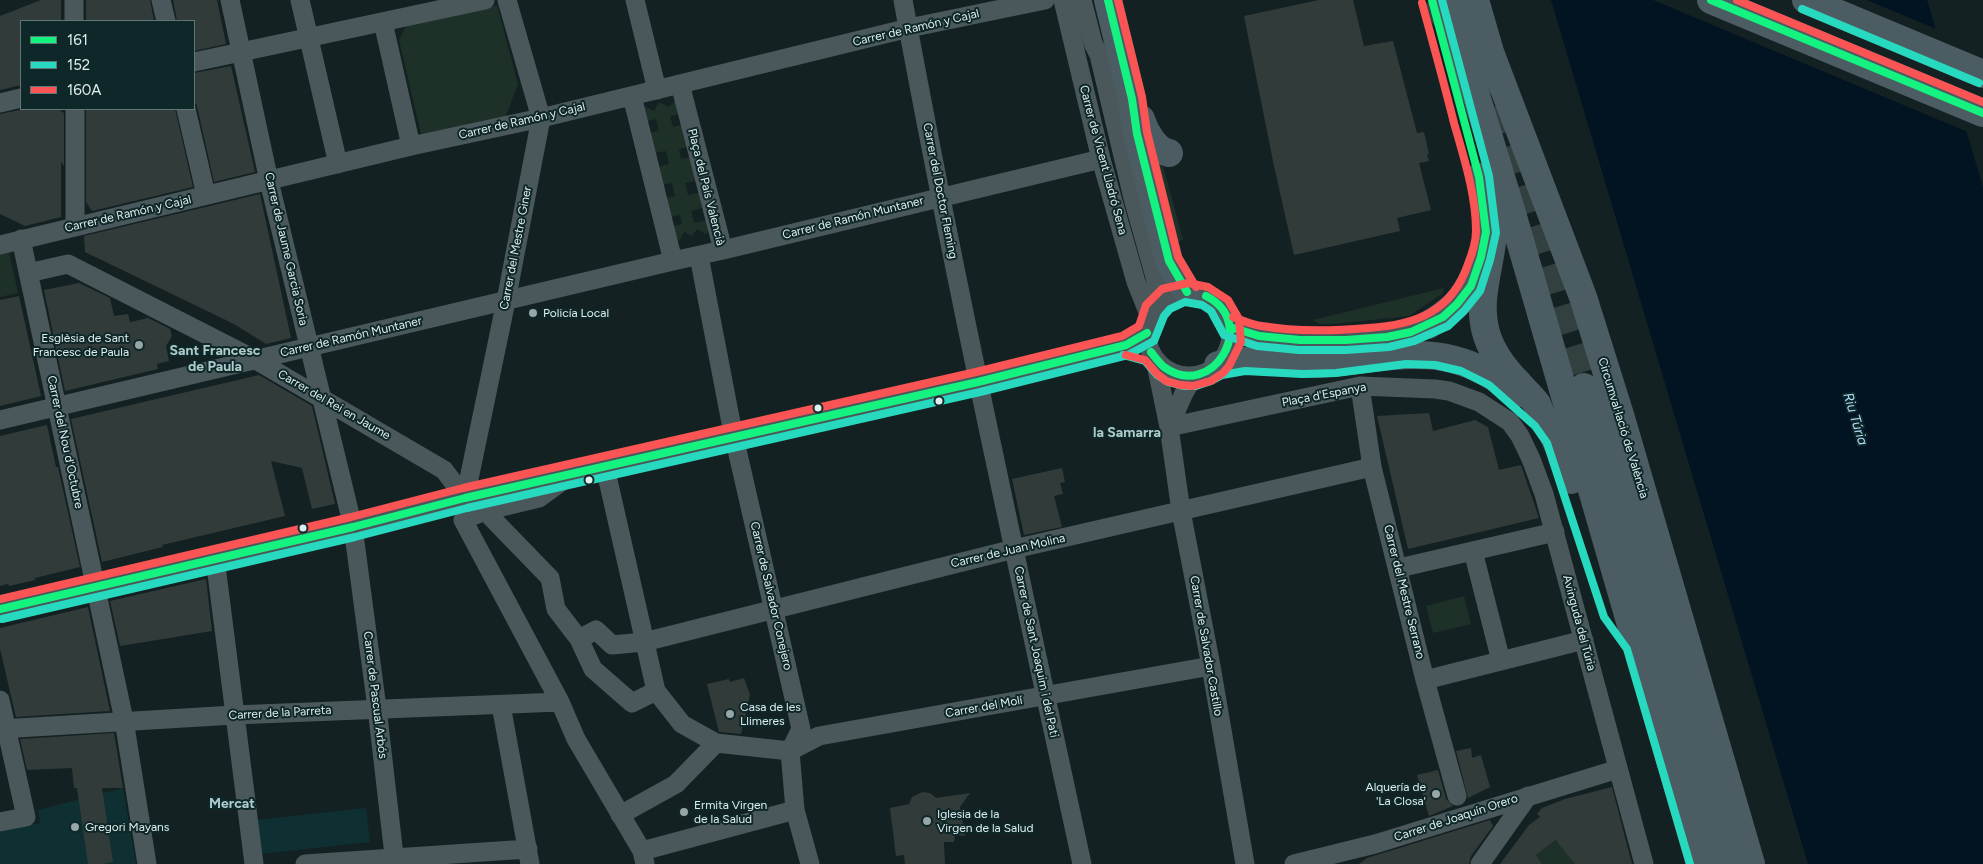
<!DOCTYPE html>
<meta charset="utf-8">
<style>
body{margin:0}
#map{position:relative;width:1983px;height:864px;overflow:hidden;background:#142122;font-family:Figtree,sans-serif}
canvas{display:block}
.legend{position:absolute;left:20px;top:20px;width:175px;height:90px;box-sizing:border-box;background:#0e2728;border:1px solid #617677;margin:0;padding:6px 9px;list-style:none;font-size:15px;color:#deeded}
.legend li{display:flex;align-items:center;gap:10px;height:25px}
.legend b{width:25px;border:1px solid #617677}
</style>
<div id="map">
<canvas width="1983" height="864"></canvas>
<ul class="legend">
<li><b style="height:6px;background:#14f380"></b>161</li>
<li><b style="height:6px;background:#27d9be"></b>152</li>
<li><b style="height:6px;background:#fb5454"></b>160A</li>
</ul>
</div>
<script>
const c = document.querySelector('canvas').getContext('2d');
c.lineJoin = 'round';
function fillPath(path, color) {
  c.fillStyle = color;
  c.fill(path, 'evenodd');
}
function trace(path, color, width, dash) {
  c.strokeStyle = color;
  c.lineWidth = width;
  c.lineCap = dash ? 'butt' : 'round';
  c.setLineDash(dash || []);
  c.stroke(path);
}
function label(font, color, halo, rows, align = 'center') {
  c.font = font + ' Figtree,sans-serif';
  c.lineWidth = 4;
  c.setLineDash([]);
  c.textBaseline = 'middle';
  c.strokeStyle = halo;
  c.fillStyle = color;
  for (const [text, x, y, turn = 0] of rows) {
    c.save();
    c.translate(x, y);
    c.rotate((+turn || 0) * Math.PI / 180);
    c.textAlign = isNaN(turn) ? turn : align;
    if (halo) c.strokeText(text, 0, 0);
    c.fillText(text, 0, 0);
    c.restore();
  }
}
const built = new Path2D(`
 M123,788L136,864H0V832L40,823L38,810Z
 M366,808L370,842L260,854L256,820Z`);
const green = new Path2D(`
 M497,5L518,84L505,118L421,134L399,40L407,25Z
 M675,101L682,113L670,116L673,127L685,124L690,147L679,149L681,159L693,156L698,180L685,183L688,195L699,193L702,208L691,211L694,223L707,220L709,229L706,234L697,229L692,236L684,232L679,241L671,236L669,227L682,224L680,215L667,218L663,199L675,196L672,183L660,185L656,167L669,164L666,151L653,153L648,133L659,131L656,119L644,122L642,112L645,106L654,111L659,102L669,107Z
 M1146,145L1162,162L1183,240L1171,243Z
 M9,252L18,293L0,297V254Z
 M1444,288L1443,293L1409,316L1333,324H1320L1313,320Z
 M1464,596L1471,624L1433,633L1426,606Z
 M1557,840L1575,864H1542L1536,855Z`);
const water = new Path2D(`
 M1551,0H1927L1983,187V864H1808Z`);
const pier = new Path2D(`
 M1653,0H1867L1939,30L1970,133Z`);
const building = new Path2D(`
 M41,0H61V21H21V85L0,90V16Z
 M86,0H150L154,21H86Z
 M173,0H217L226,44L194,51V21H177Z
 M1319,0H1353L1364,46L1393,41L1417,133L1424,132L1429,154H1427L1429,161L1419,163L1431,210L1397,218L1400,231L1294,255L1274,166L1244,16Z
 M231,66L255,172L214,182L197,106L194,101V73Z
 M24,109H58L64,113V166L61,162V217L25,226L0,214V114Z
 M86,109H175L193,187L92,211L86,202Z
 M260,194L291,338L266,344L234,324L85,252L84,236Z
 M79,283L110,298L114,316L128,314L130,322L148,318L170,329L172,336L166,346L169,361L157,364L158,369L65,391L44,290Z
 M19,296L41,396L0,406V300Z
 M259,375L312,406L335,504L312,509L302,468L271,461L285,516L162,545L163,547L102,562L71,419Z
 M1429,413L1433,431L1475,420L1488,427L1499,470L1521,465L1539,518L1408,549L1377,416Z
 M47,425L56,467H58L80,567L35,578V580L9,586L8,584L0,586V436Z
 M1062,468L1065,482L1060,483L1063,494L1054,496L1062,527L1024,535L1012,479Z
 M206,579L212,631L120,646L110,601Z
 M88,607L110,711L16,717L0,649V628Z
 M744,678L750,695L741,734L719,732L707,684L729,679L730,682Z
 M114,733L123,788H102L113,862L103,864H88L77,788H74L72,768L27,770L20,739Z
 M1471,748L1472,758L1481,755L1490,787L1468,798L1456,751Z
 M1438,770L1446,799L1453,806L1429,816L1417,775Z
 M1612,787L1632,864H1575L1556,840L1536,855L1542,864H1500L1529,825L1540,817L1537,814L1542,808L1565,799Z
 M922,792L930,793L936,798L970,793L960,807L965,836L955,835L954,842H944L945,864H905L904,855L896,856L890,808L909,804L912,797Z
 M1490,820L1493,826L1471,856L1469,864H1359L1367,858Z`);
const highwayTunnel = new Path2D(`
 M1430,0L1440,9L1477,63L1506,132L1584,387`);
const minor = new Path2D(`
 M74,0V21
 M161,0L166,21
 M230,0L269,181L353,527L377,708L395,864
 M300,0L338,164
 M635,0L657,90
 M903,0C956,289 1020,577 1082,864
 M1063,0L1101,159L1136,282L1150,317
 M1082,0L1093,43L1099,55L1134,202L1162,302
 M383,22L411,146
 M194,62L485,0
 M632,96L673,261L723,250L680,84
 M0,103L21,98
 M75,109V226
 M186,109L206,195
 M21,239L124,720L147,864
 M0,245L411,146L541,118L909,28L1045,0
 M723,250L1101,159
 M699,256L732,428L801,729L790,751
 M28,273L68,264L256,360L444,470L465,498
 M1147 334a42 42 0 1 1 84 0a42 42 0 1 1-84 0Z
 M1230,327C1240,330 1250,335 1260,336C1308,345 1383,344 1428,325
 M1155,359L1169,427L1181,511L1211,666L1245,864
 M1360,386L1372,467L1425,680L1457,796
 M0,420L673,261
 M1169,427L1360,386L1435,389L1449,391L1479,402L1510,422L1520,436L1531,459L1544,494L1644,864
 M1169,427L1184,393L1194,376
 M605,467L656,691L682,724L716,743L790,751
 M565,479L539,498L485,511L463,520L560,702L576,739L642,851L645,864
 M465,498L506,301L541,118L507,0
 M485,511L550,578L556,609L579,639L596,630L612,645L644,642L1014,549L1372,467
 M1473,551L1501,661
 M215,558L254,864
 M1399,568L1555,532
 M0,609L353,527L465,498L978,382L1126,345L1147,333
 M579,639L593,669L632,703L656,691
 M1425,680L1584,640
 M0,700L26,817L0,822
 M501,705L530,864
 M0,729L234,715L560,702
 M790,751L819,736L1211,666
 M790,751L795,810L810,864
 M620,815L676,784L716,743
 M642,851L795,810
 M305,864L528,849
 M1294,864L1375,844L1618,769
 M1480,864L1528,796`);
const highway = new Path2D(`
 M1108,0L1132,99L1137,134L1169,261L1187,292
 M1447,0L1512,213L1700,864
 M1475,0L1490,52L1583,297L1621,418L1751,864
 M1711,0L1983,113
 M1806,0L1983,74
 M1141,119C1145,132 1155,150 1169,153
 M1479,177C1514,227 1473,278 1485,329C1490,350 1504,369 1519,384C1524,390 1532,397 1537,404C1539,408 1540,413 1543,418C1547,426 1553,433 1556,441C1562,453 1566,467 1571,480
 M1428,325C1458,307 1468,294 1480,262
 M1218,365C1226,363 1235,361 1244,361C1268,359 1292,365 1316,364C1381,361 1433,339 1494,377C1502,381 1508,388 1515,394
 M1584,387L1727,864`);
const bus1 = new Path2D(`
 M1108,0L1132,99L1137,134L1169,261L1187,292
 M1711,0L1983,113
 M1230,327L1259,336L1300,340H1346L1387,337L1411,332L1443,317L1457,304L1471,286L1481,257L1486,232L1479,177L1432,0
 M1151,352C1155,357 1159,363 1164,367C1212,402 1260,323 1206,296
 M0,609L353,527L465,498L978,382L1126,345L1147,333`);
const bus2 = new Path2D(`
 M1802,9L1979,83
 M1123,355L1145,361L1157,375L1168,382L1183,386H1196L1211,381L1222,375L1245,371L1302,374L1336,373L1406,364L1435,365L1461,371L1489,385L1535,426L1547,443L1604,617L1627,649L1690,864
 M2,619L355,537L467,508L980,392L1128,355L1154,341L1164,316L1170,309L1185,302L1202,305L1211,311L1224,335L1257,346L1299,350H1346L1389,347L1414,341L1448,326L1464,311L1480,291L1490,260L1496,233L1489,176L1442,0`);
const bus3 = new Path2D(`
 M1118,0L1142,97L1147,132L1178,257L1196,287
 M1737,0L1983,102
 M1233,317C1242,320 1252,325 1262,326C1296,332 1333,331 1368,328C1415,325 1452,312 1468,264C1472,254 1476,241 1476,231C1476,195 1464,158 1454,123C1444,83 1433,43 1422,3
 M0,599L351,517L463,488L976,372L1122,336L1139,326L1146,305L1162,289L1188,283L1208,287L1228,300L1239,319L1241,342L1229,366L1223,373L1211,381L1193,386L1180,385L1166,381L1157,374L1145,360L1126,355`);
const markers = [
 [533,313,5,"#97a6a6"],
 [139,345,5,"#97a6a6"],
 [939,401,4.5,"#deeded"],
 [818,408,4.5,"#deeded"],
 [589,480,4.5,"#deeded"],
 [303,528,4.5,"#deeded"],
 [730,714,5,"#97a6a6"],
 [1436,794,5,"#97a6a6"],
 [684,812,5,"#97a6a6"],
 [927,821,5,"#97a6a6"],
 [75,827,5,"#97a6a6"]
];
const streetNames = [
 ["Carrer de Ramón y Cajal",916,28,-13],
 ["Carrer de Ramón y Cajal",522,121,-13],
 ["Carrer de Vicent Lladró Sena",1103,160,75],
 ["Plaça del País Valencià",706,187,76],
 ["Carrer del Doctor Fleming",940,191,79],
 ["Carrer de Ramón y Cajal",128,214,-13],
 ["Carrer de Ramón Muntaner",853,218,-14],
 ["Carrer del Mestre Giner",516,248,-79],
 ["Carrer de Jaume Garcia Soria",286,249,77],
 ["Carrer de Ramón Muntaner",351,337,-13],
 ["Plaça d'Espanya",1324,395,-11],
 ["Carrer del Rei en Jaume",334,405,30],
 ["Circumval·lació de València",1623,428,73],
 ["Carrer del Nou d'Octubre",65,442,78],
 ["Carrer de Juan Molina",1008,551,-13],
 ["Carrer del Mestre Serrano",1404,592,76],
 ["Carrer de Salvador Conejero",771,596,77],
 ["Avinguda del Túria",1579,623,75],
 ["Carrer de Salvador Castillo",1206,646,80],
 ["Carrer de Sant Joaquim i del Pati",1036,652,78],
 ["Carrer de Pascual Arbós",375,695,83],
 ["Carrer del Molí",984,707,-10],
 ["Carrer de la Parreta",280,713,-3],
 ["Carrer de Joaquín Orero",1456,818,-18]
];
const poiNames = [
 ["Policía Local",543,313],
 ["Esglèsia de Sant",129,338,"right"],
 ["Francesc de Paula",129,352,"right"],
 ["Casa de les",740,707],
 ["Llimeres",740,721],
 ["Alquería de",1426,787,"right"],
 ["'La Closa'",1426,801,"right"],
 ["Ermita Virgen",694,805],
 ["de la Salud",694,819],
 ["Iglesia de la",937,814],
 ["Virgen de la Salud",937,828],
 ["Gregori Mayans",85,827]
];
const neighbourhoodNames = [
 ["Sant Francesc",215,351],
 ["de Paula",215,367],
 ["la Samarra",1127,433],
 ["Mercat",232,804]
];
const waterNames = [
 ["Riu Túria",1855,419,73]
];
fillPath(built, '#0f3032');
fillPath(green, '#1e3128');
fillPath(water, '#021322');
fillPath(pier, '#142122');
fillPath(building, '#313b3a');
trace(highwayTunnel, '#324040', 28, [28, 14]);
trace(minor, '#4a585c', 19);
trace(highway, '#4b5d63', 28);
trace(bus1, '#14f380', 8);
trace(bus2, '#27d9be', 8);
trace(bus3, '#fb5454', 8);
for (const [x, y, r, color] of markers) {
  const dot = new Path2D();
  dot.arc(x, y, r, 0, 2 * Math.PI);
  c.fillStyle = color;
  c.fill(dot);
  trace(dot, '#0e2728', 2);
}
label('12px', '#deeded', '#0e2728', streetNames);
label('12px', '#deeded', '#0e2728', poiNames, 'left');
label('bold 14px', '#aecacb', '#0e2728', neighbourhoodNames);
label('italic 14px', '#aed8f6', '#0e2728', waterNames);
</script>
